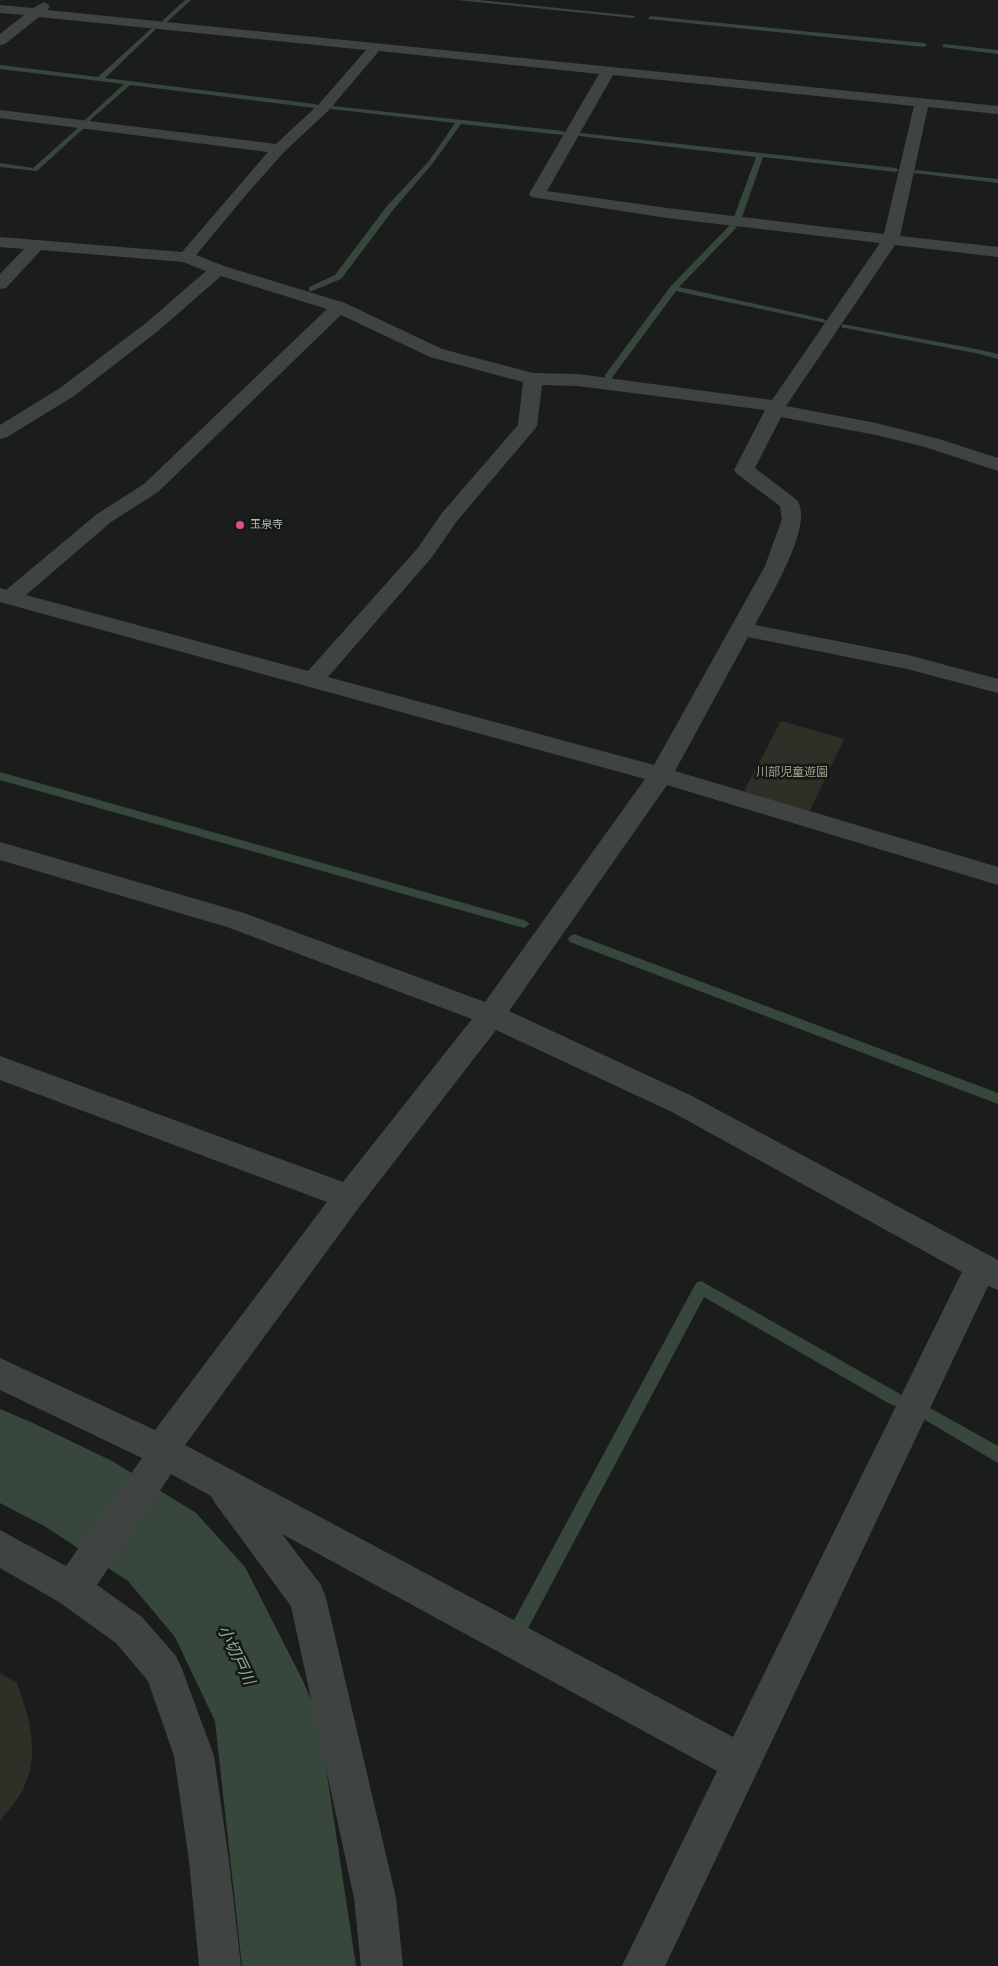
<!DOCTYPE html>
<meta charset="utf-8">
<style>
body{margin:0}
canvas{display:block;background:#1b1d1d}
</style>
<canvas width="998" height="1966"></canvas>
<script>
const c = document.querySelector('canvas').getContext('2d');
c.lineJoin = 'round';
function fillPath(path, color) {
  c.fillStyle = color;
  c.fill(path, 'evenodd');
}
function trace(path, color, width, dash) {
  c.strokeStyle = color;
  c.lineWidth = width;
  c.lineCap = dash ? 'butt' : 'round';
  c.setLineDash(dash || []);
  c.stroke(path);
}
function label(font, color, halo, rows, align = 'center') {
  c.font = font + ' "Golos Text","Noto Sans JP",sans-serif';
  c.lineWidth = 5;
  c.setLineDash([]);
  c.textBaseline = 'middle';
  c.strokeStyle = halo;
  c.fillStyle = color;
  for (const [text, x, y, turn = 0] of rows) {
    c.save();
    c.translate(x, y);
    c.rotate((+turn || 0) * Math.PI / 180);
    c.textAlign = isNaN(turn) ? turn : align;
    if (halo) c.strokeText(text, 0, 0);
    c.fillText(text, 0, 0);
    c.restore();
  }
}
const green = new Path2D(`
 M781,721L844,739L809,812L744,791Z
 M0,1673L17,1683C29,1718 41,1754 23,1789C18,1800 7,1811 0,1821Z`);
const water = new Path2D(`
 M0,1424L128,1489L93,1537L0,1487Z`);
const stream = new Path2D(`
 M185,0H191L167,22H163V20Z
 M457,0H479L636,16L633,18Z
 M650,16L924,43L927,45L924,47L648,19Z
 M153,27L155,30L105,78L315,104L318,106L315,108L130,85L88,122L85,120L86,119L124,84L0,69V65L98,77Z
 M944,44L998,50V54L942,47Z
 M333,106L563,131L566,133L563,135L461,124L433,163L393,210L341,279L312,291H309V287L335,275L387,206L429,161L455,123L331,109V107Z
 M79,127L84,128L37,171L0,167V163L33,168Z
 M581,133L896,168L899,170L896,172L763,157L742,217L738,219L734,217L756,157L579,136L578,135Z
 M916,170L998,179V183L914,173L913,172Z
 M730,225L737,227L679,287L823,319L827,321L826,323L676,291L611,379H605V375L671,286Z
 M842,324L976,349L998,354V359L975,353L845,328H842Z
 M0,772L524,920L530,924L524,928L0,780Z
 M574,934L998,1093V1104L570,942L568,939L570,936Z
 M701,1281L900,1394L903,1399L900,1404L895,1406L890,1404L704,1297L526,1632L520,1634L514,1632L512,1626L514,1620L696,1283Z
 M930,1408L998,1446V1463L925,1420L922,1415L925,1410Z`);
const river = new Path2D(`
 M0,1409L33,1423L112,1461L196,1513L245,1567L302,1679L318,1715L356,1966H242L215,1721L175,1637L128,1581L46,1527L0,1503Z`);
const minor = new Path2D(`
 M44,2L50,6L47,10L998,106V114L928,107L900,236L998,247V257L895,245L786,406L876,423L939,439L998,458V471L925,447L876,435L781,417L755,468L797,500C815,525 768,600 755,625L908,655L998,679V693L907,669L748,637L675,771L998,867V885L667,785L509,1011L692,1096L998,1260V1290L988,1286L665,1966H622L717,1771L282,1534L321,1585L326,1598L396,1898L403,1966H361L354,1898L291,1606L215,1503L211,1496L171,1474L97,1585L142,1617L176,1656L182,1669L214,1756L229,1861L241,1966H199L189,1861L174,1756L148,1681L116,1643L59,1602L0,1568V1530L66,1566L142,1458L0,1390V1358L155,1430L327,1202L0,1080V1056L343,1182L472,1019L227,927L0,860V842L244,913L485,1002L645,779L0,602V588L6,590L97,514L144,484L327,309L221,276L158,331L74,396L7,437L0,439V425L60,388L146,323L206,271L183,262L41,250L6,288L0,289V274L24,249L0,247V237L182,252L268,152L0,118V110L276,144L319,104L366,50L39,17L5,44L0,45V34L24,15L0,13V5L33,8ZM379,51L599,74L529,194L531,197L667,218L880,243L772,400L578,374L533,373L442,349L345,303L224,266L196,255L245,196L284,152L329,110ZM613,75L914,106L884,234L667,208L547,191ZM341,315L430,357L523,382L518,425L442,513L417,549L308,671L26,595L111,522L158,492ZM542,385L578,386L765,410L734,470L737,474L780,506L782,519L765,566L654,765L328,677L432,557L457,521L534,430L537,426ZM496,1030L672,1112L962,1272L733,1737L185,1445L360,1206Z`);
const markers = [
 [240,525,5,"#df5196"]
];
const farPoinames = [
 ["玉泉寺",250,525]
];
const parkNames = [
 ["川部児童遊園",792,772]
];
const nearWaternames = [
 ["小切戸川",236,1655,64]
];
fillPath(green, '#2f2f27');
fillPath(water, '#37473c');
fillPath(stream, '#37473c');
fillPath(river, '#37473c');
fillPath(minor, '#3f4442');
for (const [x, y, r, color] of markers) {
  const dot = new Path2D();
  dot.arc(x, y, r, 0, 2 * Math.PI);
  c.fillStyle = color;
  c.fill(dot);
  trace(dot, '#161818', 2);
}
label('11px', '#afbbb6', '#161818', farPoinames, 'left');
label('12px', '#a4a189', '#161818', parkNames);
label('italic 16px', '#8bb297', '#161818', nearWaternames);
</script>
